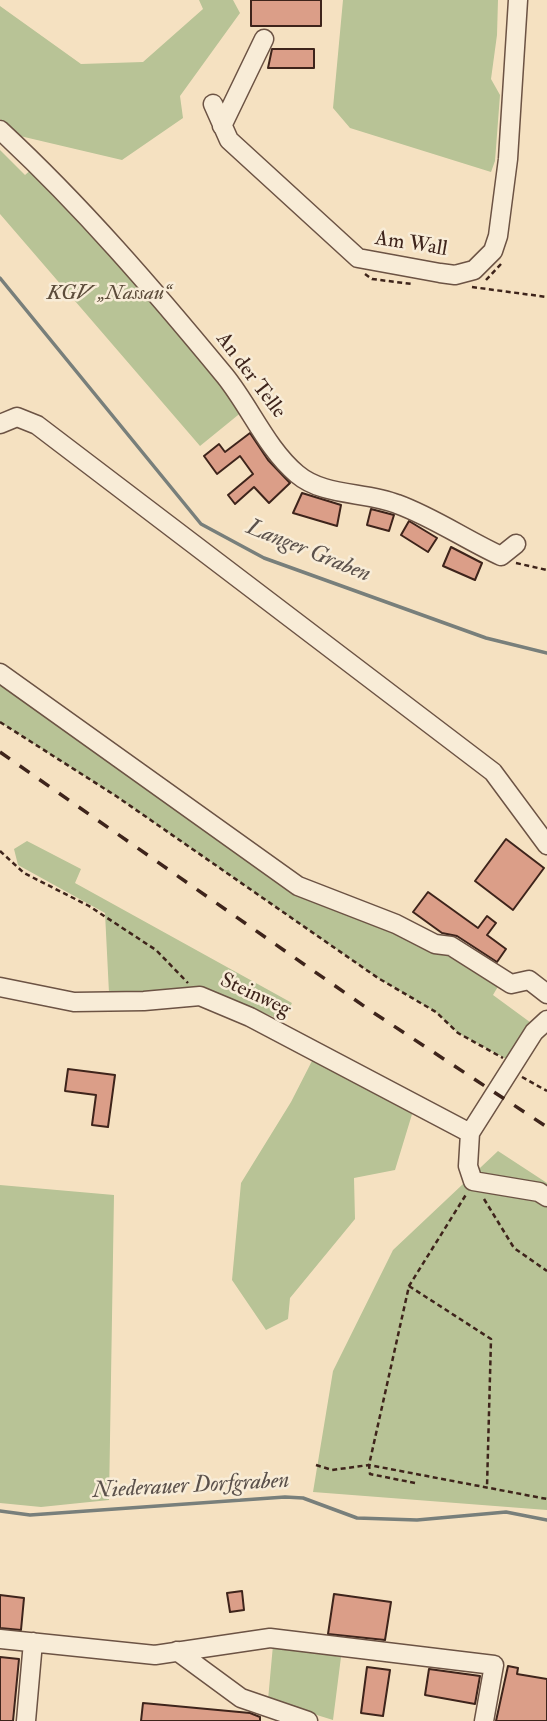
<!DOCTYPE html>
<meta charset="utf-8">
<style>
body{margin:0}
canvas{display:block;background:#f5e1c1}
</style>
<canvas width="547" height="1721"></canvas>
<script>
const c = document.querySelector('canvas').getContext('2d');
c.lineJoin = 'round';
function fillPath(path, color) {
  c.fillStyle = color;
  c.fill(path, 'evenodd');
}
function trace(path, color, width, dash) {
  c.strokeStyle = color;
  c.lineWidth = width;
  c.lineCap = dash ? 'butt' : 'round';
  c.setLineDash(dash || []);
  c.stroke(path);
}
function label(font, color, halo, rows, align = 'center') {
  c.font = font + ' "IM FELL Double Pica",serif';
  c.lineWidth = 5;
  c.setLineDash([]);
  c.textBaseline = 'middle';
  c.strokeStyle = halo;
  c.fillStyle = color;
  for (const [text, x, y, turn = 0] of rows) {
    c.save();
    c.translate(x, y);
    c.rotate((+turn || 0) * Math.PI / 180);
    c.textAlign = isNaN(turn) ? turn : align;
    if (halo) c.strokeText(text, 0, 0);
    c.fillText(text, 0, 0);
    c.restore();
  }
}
const green = new Path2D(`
 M199,0H233L240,13L180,96L183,118L122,160L20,136L0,119V6L81,64L143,62L203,9Z
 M343,0H498L497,35L491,79L500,95L495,161L491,172L350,128L333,108Z
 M0,150L25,175L33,168L126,268L243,411L200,446L0,214Z
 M0,678L297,888L457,957L500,983L493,995L538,1028L514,1063L458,1033L436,1012L378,978L116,796L0,722Z
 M27,841L81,869L75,883L292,1003L283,1021L205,988L109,993L105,913L18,865L14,849Z
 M314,1057L413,1111L395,1170L354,1178L355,1219L290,1298L288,1319L266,1330L232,1280L241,1183L291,1102Z
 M498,1151L547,1183V1510L313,1492L333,1371L393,1250Z
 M0,1185L114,1195L109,1500L41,1507L0,1503Z
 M273,1645L341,1657L333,1720L268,1700Z`);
const stream = new Path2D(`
 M0,278L201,524L264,558L486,638L547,653
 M0,1511L30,1515L285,1497L303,1498L357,1518L417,1520L506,1512L547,1520`);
const building = new Path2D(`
 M251,0H321V26H251Z
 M272,49H314V68H268Z
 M250,433L268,460L290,483L269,503L254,487L235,504L228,495L253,474L240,456L217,474L204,456L219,444L225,452Z
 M302,493L341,505L337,526L293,513Z
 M371,509L394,515L389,531L367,525Z
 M409,521L437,538L428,552L401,535Z
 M451,547L482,563L475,580L443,566Z
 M506,839L544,868L513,910L475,881Z
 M428,892L478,928L487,916L496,923L487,935L506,949L497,962L457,936L442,933L413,912Z
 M68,1069L115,1075L108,1127L92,1125L96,1095L65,1091Z
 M242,1591L244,1610L230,1612L227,1593Z
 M334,1594L391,1602L385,1640L328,1634Z
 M0,1595L24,1598L21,1630L0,1628Z
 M0,1657L19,1659L13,1721H0Z
 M508,1666L518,1668L517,1674L547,1679V1721H496Z
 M367,1667L390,1670L383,1716L361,1713Z
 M429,1669L480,1676L475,1704L425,1695Z
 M143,1703L250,1713L260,1717V1721H141Z`);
const path = new Path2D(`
 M365,274L372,279L412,284
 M486,280L501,264
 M472,287L547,297
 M516,563L547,570
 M0,722L116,796L378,978L436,1012L458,1033L503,1058
 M0,851L24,873L89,906L156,950L188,983
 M522,1077L547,1091
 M484,1199L514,1248L547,1271
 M409,1286L491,1339L487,1487
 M316,1465L332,1470L369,1465L547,1499
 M415,1483L370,1474L369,1465L409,1286L467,1193`);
const minor = new Path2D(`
 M213,104L229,140L358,258L440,273L455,275L474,270L493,251L498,236L508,159L518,0
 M222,126L264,39
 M0,130C82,206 154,290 225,376C250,407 267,449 297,474C324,497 365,491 397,504C433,517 466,540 501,556L516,544
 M0,424L17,417L37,425L493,772L547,845
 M0,673L298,886L396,924L435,944L451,946L511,984L529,980L547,994
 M0,987L74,1002L144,1001L200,996L250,1017L470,1133L534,1032L547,1020
 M470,1133L468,1166L473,1181L539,1192L547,1197
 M0,1639L155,1655L270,1638L494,1665L484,1721
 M177,1651L241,1698L308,1721
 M26,1721L33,1642`);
const rail = new Path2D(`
 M0,752L371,1011L547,1127`);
const streetNames = [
 ["Am Wall",411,245,9],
 ["An der Telle",250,376,53],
 ["Steinweg",255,996,25]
];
const parkNames = [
 ["KGV „Nassau“",109,294]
];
const waterNames = [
 ["Langer Graben",308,552,22],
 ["Niederauer Dorfgraben",191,1487,-3]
];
fillPath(green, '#b8c396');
trace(stream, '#787f7b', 3.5);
fillPath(building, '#db9e88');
trace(building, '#3e241b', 2);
trace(minor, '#6c5344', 21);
trace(path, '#3e241b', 2.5, [5, 3.5]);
trace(minor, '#f8ecd7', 18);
trace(rail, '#3e241b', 3.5, [12, 12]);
label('21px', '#3e241b', '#f8ecd7', streetNames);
label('italic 21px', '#5c4c3a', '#f8ecd7', parkNames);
label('italic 23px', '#5b514b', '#f8ecd7', waterNames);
</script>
